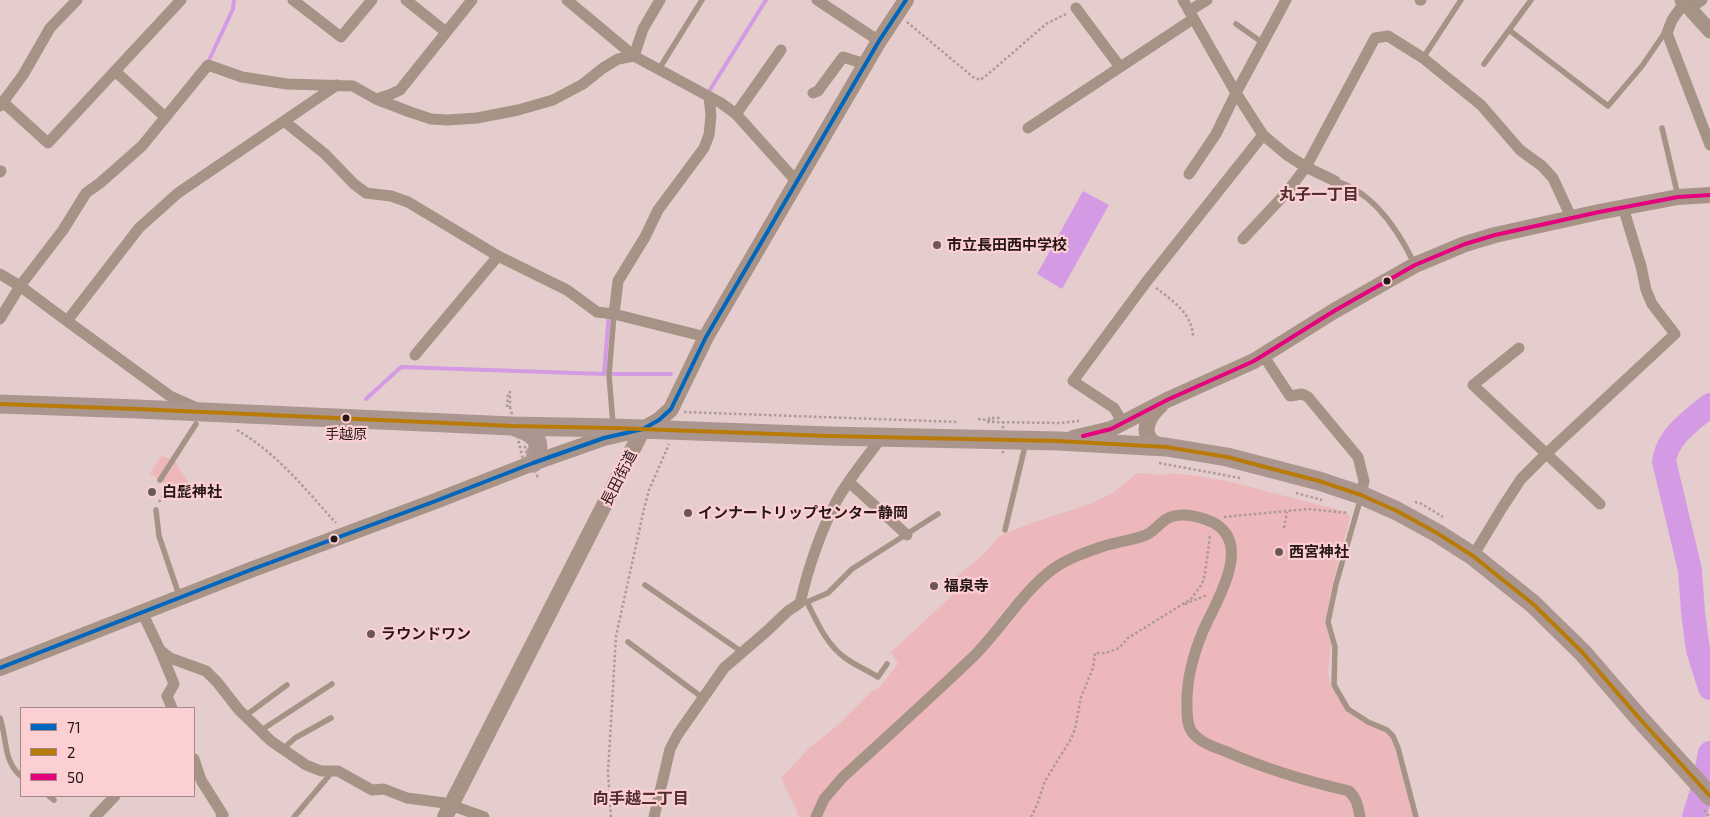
<!DOCTYPE html>
<meta charset="utf-8">
<style>
body{margin:0}
#map{position:relative;width:1710px;height:817px;overflow:hidden;background:#e5cdce;font-family:"Exo 2",sans-serif}
canvas{display:block}
.legend{position:absolute;left:20px;top:707px;width:175px;height:90px;box-sizing:border-box;background:#fcd0d2;border:1px solid #a78688;margin:0;padding:6px 9px;list-style:none;font-size:15px;color:#271718}
.legend li{display:flex;align-items:center;gap:10px;height:25px}
.legend b{width:25px;border:1px solid #a78688}
</style>
<div id="map">
<canvas width="1710" height="817"></canvas>
<ul class="legend">
<li><b style="height:6px;background:#0065bd"></b>71</li>
<li><b style="height:6px;background:#b97b07"></b>2</li>
<li><b style="height:6px;background:#e5007d"></b>50</li>
</ul>
</div>
<script>
const c = document.querySelector('canvas').getContext('2d');
c.lineJoin = 'round';
function fillPath(path, color) {
  c.fillStyle = color;
  c.fill(path, 'evenodd');
}
function trace(path, color, width, dash) {
  c.strokeStyle = color;
  c.lineWidth = width;
  c.lineCap = dash ? 'butt' : 'round';
  c.setLineDash(dash || []);
  c.stroke(path);
}
function label(font, color, halo, rows, align = 'center') {
  c.font = font + ' "Exo 2","Noto Sans JP",sans-serif';
  c.lineWidth = 4.5;
  c.setLineDash([]);
  c.textBaseline = 'middle';
  c.strokeStyle = halo;
  c.fillStyle = color;
  for (const [text, x, y, turn = 0] of rows) {
    c.save();
    c.translate(x, y);
    c.rotate((+turn || 0) * Math.PI / 180);
    c.textAlign = isNaN(turn) ? turn : align;
    if (halo) c.strokeText(text, 0, 0);
    c.fillText(text, 0, 0);
    c.restore();
  }
}
const green = new Path2D(`
 M161,456L174,460L189,483L174,491L150,473Z
 M1137,473L1164,475L1170,473L1199,476L1231,482L1347,512L1350,518L1332,586L1325,622L1331,645L1328,674L1331,687L1345,709L1361,721L1376,727L1389,735L1395,748L1413,817H798L796,808L781,778L809,748L837,726L871,692L880,687L898,664L891,652L956,592V577L986,552L999,536L1032,523L1090,504L1111,494Z`);
const water = new Path2D(`
 M1083,191L1109,205L1062,289L1037,274Z`);
const stream = new Path2D(`
 M210,58L233,9L234,0
 M708,93L766,0
 M611,374H671
 M366,399L401,367L604,374L609,314`);
const river = new Path2D(`
 M1710,405C1691,421 1668,435 1664,461L1690,570L1693,612L1698,650L1710,688
 M1694,817L1702,791L1710,753`);
const path = new Path2D(`
 M907,22L973,77L980,80L987,75L1046,24L1066,14
 M1156,288C1173,301 1193,314 1193,338
 M507,407L508,393L510,392V407
 M684,412L959,422
 M978,419L994,421
 M989,420V418H1000
 M987,422L1059,423L1079,421
 M237,430C278,454 305,489 336,523
 M1159,463L1240,478
 M1296,493L1322,500
 M159,502L167,490V485
 M1415,502L1420,503L1443,517
 M1224,517L1308,509L1348,513
 M1284,528L1287,512
 M1185,604L1207,595
 M1704,810L1710,817
 M611,817L608,773L616,636L644,509L649,490L669,444
 M1031,817L1037,805L1045,781L1071,739L1075,729L1081,697L1093,668L1095,653H1106L1119,648L1128,638L1191,599L1202,584L1205,574L1210,535`);
const service = new Path2D(`
 M1236,24L1263,43
 M1509,30L1608,106L1642,66L1666,31
 M1423,58L1461,0
 M1484,64L1531,0
 M659,69L702,0
 M1662,128L1678,196
 M1335,181C1372,191 1398,230 1414,263
 M613,424L609,375L614,314
 M160,480L196,424
 M1361,497L1336,584L1328,622L1335,647L1334,685L1348,709L1368,722L1387,730L1393,736L1398,748L1416,817
 M156,510L159,536L179,595
 M1005,530L1026,442
 M645,585L742,652
 M628,642L703,698
 M887,664L878,677C867,670 854,665 844,657C826,644 816,620 807,602L828,593L852,569L938,514
 M245,716L287,685
 M0,718C7,737 3,762 21,776
 M260,731L332,684
 M283,749L295,738L331,718
 M49,796L54,800
 M294,817L333,771`);
const minor = new Path2D(`
 M293,0L341,37L372,0
 M406,0L446,32
 M567,0L634,56L721,103L736,114L797,182
 M817,0L879,41
 M1183,0L1236,93L1263,135L1287,155L1306,167L1335,181
 M1420,0H1421
 M1684,3L1672,20L1667,33L1710,145
 M1076,8L1120,67
 M1689,9L1702,0
 M1189,11L1207,0
 M115,71L165,117
 M813,93L818,91L843,57L865,64
 M376,99L389,95L400,90L472,0
 M3,102L48,143L181,0
 M0,106L23,75L50,28L77,0
 M736,114L781,50
 M284,121L325,154L354,184L366,193L391,196L408,202L498,256L567,290L597,312L614,314L706,337
 M1028,128L1193,19
 M0,172L1,171
 M1189,174L1216,134L1236,93L1286,0
 M1243,239L1287,192L1306,167L1375,38L1388,36L1423,58L1481,105L1520,150L1542,166L1553,178L1571,217
 M0,274L20,286L67,321L139,228L178,193L337,85
 M614,314L618,281L645,237L658,210L704,148L709,135L711,115L709,97
 M0,319L20,286L63,230L86,193L100,183L142,146L208,65L242,77L287,84L353,86L376,99L410,112L431,119L447,120L477,118L518,110L553,100L583,84L603,68L618,59L634,56L643,29L660,0
 M67,321L170,396L197,408
 M1519,348L1473,385L1600,504
 M415,355L498,256
 M1263,355L1290,396L1302,394L1308,397L1358,457L1364,481L1361,495
 M1123,423L1114,408L1073,381L1147,281L1263,135
 M849,482L907,535
 M1473,556L1502,508L1521,479L1547,453L1675,334L1652,304L1646,290L1641,266L1623,207
 M142,612L160,650L174,684L167,696L172,708
 M160,650L170,658L206,671L217,682L239,710L271,741L306,765L321,771H338L372,790L384,789L407,798L445,803L484,817
 M194,759L201,780L223,815L221,817
 M95,817L115,796
 M654,817L670,749L678,734L724,668L767,631L788,611L800,603C808,569 820,533 836,502C849,478 867,457 883,436
 M816,817L824,799L843,777C887,737 931,697 974,656C1001,629 1023,591 1053,569C1068,558 1087,552 1104,546C1117,542 1133,540 1146,535C1157,530 1162,518 1174,516C1187,513 1201,517 1212,522C1255,543 1215,603 1203,631C1193,655 1186,680 1187,707C1187,715 1187,725 1192,732C1199,742 1214,747 1225,751C1265,769 1306,781 1349,791C1357,799 1358,806 1360,817`);
const tertiary = new Path2D(`
 M1682,0L1710,31`);
const secondary = new Path2D(`
 M1160,406C1152,413 1142,427 1149,438C1152,444 1160,445 1166,447
 M1073,438L1111,429L1167,400L1254,361L1334,311L1415,265L1465,244L1495,235L1599,212L1678,197L1710,195
 M0,668L253,569L433,502L533,463L604,438L643,429L659,420L671,409L706,337L879,41L906,0
 M445,817L643,429`);
const trunk = new Path2D(`
 M0,404L137,409L512,426L613,428L829,436L1058,441L1166,447L1227,457L1319,481L1361,495L1397,511L1437,533L1473,556L1533,604L1583,653L1639,718L1710,796
 M515,427C536,434 544,441 533,463`);
const pathBridge = new Path2D(`
 M510,407L523,459L530,457L538,478
 M1003,421V456
 M528,458L525,447H527L530,457`);
const bus1 = new Path2D(`
 M0,668L253,569L433,502L533,463L604,438L643,429L659,420L671,409L706,337L879,41L906,0`);
const bus2 = new Path2D(`
 M0,404L137,409L512,426L613,428L829,436L1058,441L1166,447L1227,457L1319,481L1361,495L1397,511L1437,533L1473,556L1533,604L1583,653L1639,718L1710,796`);
const bus3 = new Path2D(`
 M1083,436L1111,429L1167,400L1254,361L1334,311L1415,265L1465,244L1495,235L1599,212L1678,197L1710,195`);
const markers = [
 [937,245,5,"#6a5758"],
 [1387,281,4.5,"#271718"],
 [346,418,4.5,"#271718"],
 [152,492,5,"#6a5758"],
 [688,513,5,"#6a5758"],
 [334,539,4.5,"#271718"],
 [1279,552,5,"#6a5758"],
 [934,586,5,"#6a5758"],
 [371,634,5,"#6a5758"]
];
const busNames = [
 ["手越原",346,434]
];
const poiNames = [
 ["市立長田西中学校",947,245],
 ["白髭神社",162,492],
 ["インナートリップセンター静岡",698,513],
 ["西宮神社",1289,552],
 ["福泉寺",944,586],
 ["ラウンドワン",381,634]
];
const streetNames = [
 ["長田街道",619,478,-63]
];
const neighbourhoodNames = [
 ["丸子一丁目",1319,195],
 ["向手越二丁目",641,799]
];
fillPath(green, '#ecb8bb');
fillPath(water, '#d49ae4');
trace(stream, '#d49ae4', 4);
trace(river, '#d49ae4', 24);
trace(path, '#ad9a92', 2.5, [2.5, 2.5]);
trace(service, '#a59385', 5.5);
trace(minor, '#a59385', 11);
trace(tertiary, '#a59385', 15);
trace(secondary, '#a79487', 16);
trace(trunk, '#aa968e', 19);
trace(pathBridge, '#ad9a92', 2.5, [2.5, 2.5]);
trace(bus1, '#0065bd', 4);
trace(bus2, '#b97b07', 4);
trace(bus3, '#e5007d', 4);
for (const [x, y, r, color] of markers) {
  const dot = new Path2D();
  dot.arc(x, y, r, 0, 2 * Math.PI);
  c.fillStyle = color;
  c.fill(dot);
  trace(dot, '#fcd0d2', 2);
}
label('14px', '#271718', '#fcd0d2', busNames);
label('bold 15px', '#271718', '#fcd0d2', poiNames, 'left');
label('15px', '#271718', '#fcd0d2', streetNames);
label('bold 16px', '#502d30', '#fcd0d2', neighbourhoodNames);
</script>
